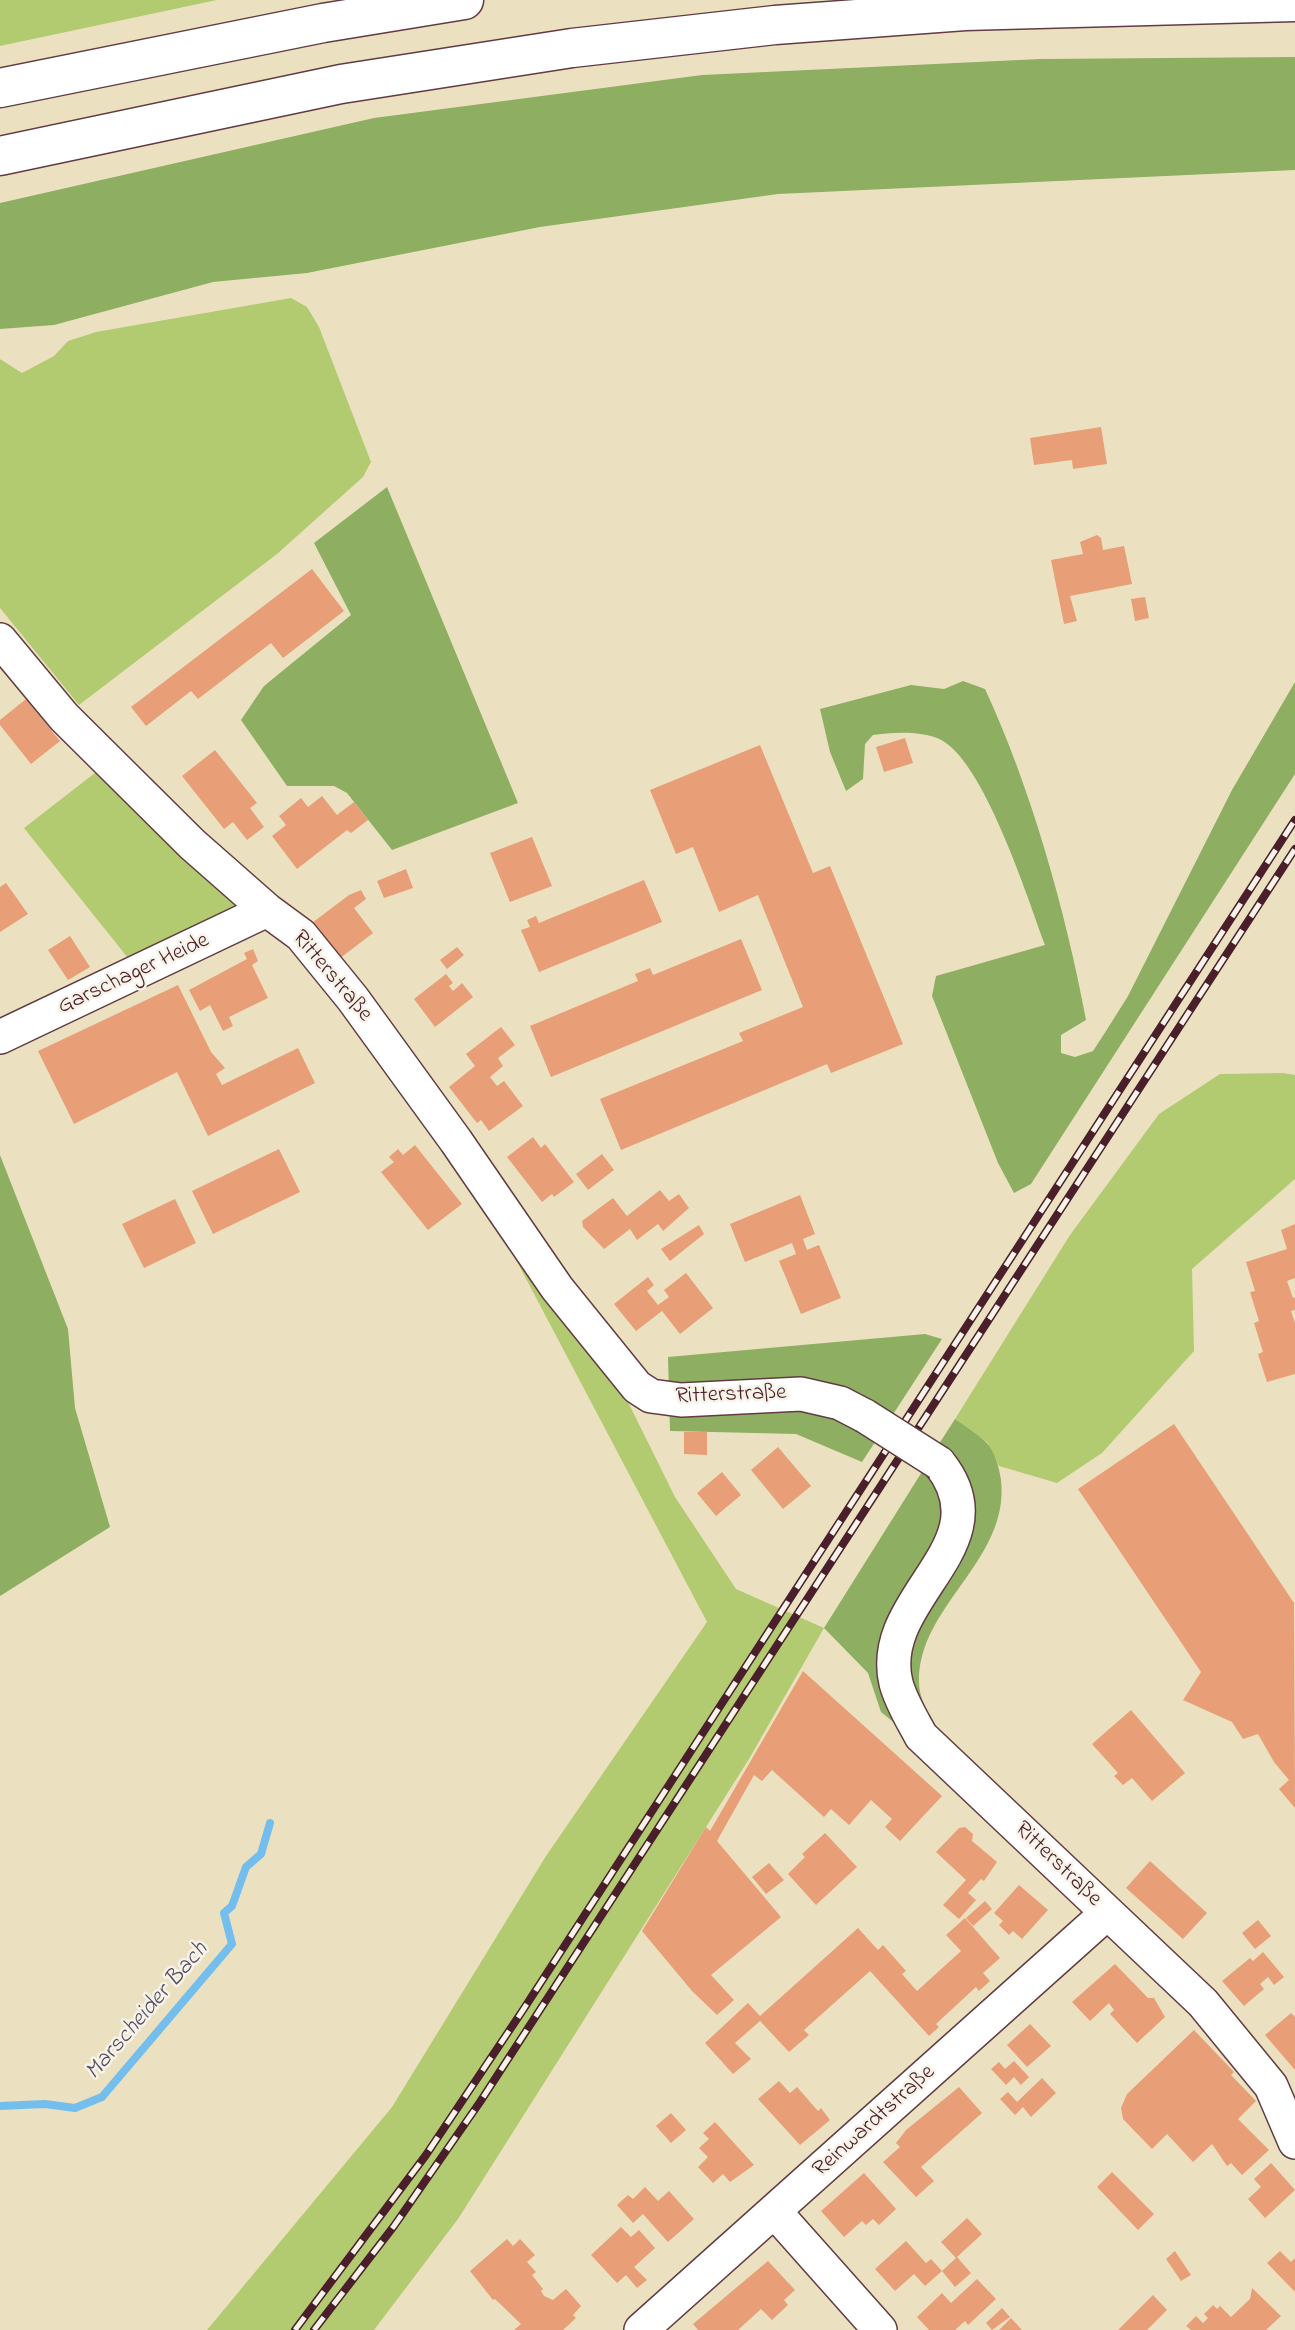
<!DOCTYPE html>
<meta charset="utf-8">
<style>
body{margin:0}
canvas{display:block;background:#ebe1c1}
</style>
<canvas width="1295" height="2330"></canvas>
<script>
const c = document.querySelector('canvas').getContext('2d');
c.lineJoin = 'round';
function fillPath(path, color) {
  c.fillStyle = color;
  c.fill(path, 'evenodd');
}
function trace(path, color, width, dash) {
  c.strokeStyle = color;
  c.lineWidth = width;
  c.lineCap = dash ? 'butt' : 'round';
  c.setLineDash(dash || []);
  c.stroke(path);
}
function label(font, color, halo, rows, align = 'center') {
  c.font = font + ' "Indie Flower",sans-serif';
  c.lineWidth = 5;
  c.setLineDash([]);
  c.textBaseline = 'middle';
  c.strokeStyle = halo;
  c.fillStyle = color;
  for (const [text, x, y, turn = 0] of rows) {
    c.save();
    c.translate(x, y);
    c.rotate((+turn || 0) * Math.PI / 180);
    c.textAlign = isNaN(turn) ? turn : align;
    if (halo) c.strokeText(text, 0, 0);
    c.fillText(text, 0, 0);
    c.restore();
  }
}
const green = new Path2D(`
 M0,0H217L0,46Z
 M291,298L307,307L319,327L371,462L363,477L277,554L79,705L0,608V359L22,373L54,356L68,341L96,332Z
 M100,769L239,907L132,963L24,828Z
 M1283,1073L1295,1075V1179L1192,1269L1194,1351L1102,1453L1057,1483L999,1466L987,1442L955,1419L1070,1235L1159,1114L1220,1074Z
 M504,1237L628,1402L675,1497L736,1589L824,1628L749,1759L458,2219L374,2330H207L392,2107L546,1856L707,1622Z`);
const forest = new Path2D(`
 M1295,57V170L778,194L540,227L307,273L213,282L54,325L0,329V203L374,118L702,75L1040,59Z
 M387,487L518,803L392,850L347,793L334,786H287L241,720L264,686L351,615L314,543Z
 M963,681L985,689C1031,788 1066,912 1086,1020L1061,1035V1053L1075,1057L1093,1051L1106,1031L1128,996L1232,790L1295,682V774L1031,1184L1014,1193L998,1163L932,996L936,976L1045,945C1027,896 987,772 946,743C929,730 893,732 873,735L865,744L863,779L846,791L830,752L820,709L911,685L944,689Z
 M0,1155L68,1329L75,1408L110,1527L0,1596Z
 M925,1334L942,1339L862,1462L796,1434L670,1431L668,1357Z
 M955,1419C965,1426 976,1433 985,1441C995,1451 999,1467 1001,1480C1010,1561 917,1606 919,1683C920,1708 939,1730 952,1749C833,1626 1005,1567 970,1482C964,1468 949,1457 937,1447Z
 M925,1467L949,1510L906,1597L908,1734L881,1712L868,1673L824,1628Z`);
const stream = new Path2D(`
 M0,2106L45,2104L75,2108L102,2097L232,1944L224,1913L232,1906L246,1867L261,1854L270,1823`);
const building = new Path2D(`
 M1101,427L1107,464L1073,469L1072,460L1034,465L1030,438Z
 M1097,535L1101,538L1103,550L1124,546L1132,584L1070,596L1077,621L1064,624L1051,560L1083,554L1080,542Z
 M312,569L344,611L283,658L271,643L198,699L191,691L146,726L131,707Z
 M1145,597L1149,618L1135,621L1131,599Z
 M26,699L60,741L31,764L0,725V720Z
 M905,738L913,763L884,772L876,747Z
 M760,745L813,873L830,866L903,1044L831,1073L827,1064L621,1150L600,1099L743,1041L739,1033L803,1007L758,895L719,912L693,847L676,854L650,790Z
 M215,750L257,803L250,808L264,827L247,840L233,822L224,829L182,776Z
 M322,796L337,815L354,802L368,820L351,833L347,830L297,869L272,836L286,825L279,816L301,798L308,807Z
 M532,837L552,886L510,902L490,853Z
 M406,869L413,888L384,898L377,881Z
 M644,880L662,922L539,972L521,930L530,927L527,920L536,916L539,923Z
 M6,883L28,914L0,932V887Z
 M361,890L366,899L354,908L373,933L339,959L312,923L349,895Z
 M70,936L90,967L68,980L48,950Z
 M741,939L762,990L551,1077L530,1026L638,981L635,974L650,968L653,975Z
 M457,947L464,955L447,969L440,960Z
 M253,949L258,961L252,965L268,998L229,1017L233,1026L223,1031L210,1005L200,1011L189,990L247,959L244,953Z
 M446,974L453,983L449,986L453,991L462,983L473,997L435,1027L414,999Z
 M178,985L211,1052L225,1068L216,1074L222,1085L298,1048L315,1083L208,1136L177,1072L74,1124L38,1051Z
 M501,1027L515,1045L498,1058L503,1066L490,1077L497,1086L504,1081L523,1106L489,1131L481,1120L477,1123L449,1087L475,1066L466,1054Z
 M533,1137L541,1148L545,1144L574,1182L554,1197L552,1194L542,1202L507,1157Z
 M415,1145L462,1204L428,1230L381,1172L394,1162L389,1157L398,1149L403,1155Z
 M279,1149L300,1192L213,1234L192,1191Z
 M602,1154L614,1170L588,1190L576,1174Z
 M660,1190L669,1201L679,1194L689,1208L663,1231L658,1224L637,1240L630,1229L604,1249L583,1227L582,1221L613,1198L627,1216Z
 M800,1195L815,1234L803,1239L807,1250L819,1245L841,1298L801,1314L779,1261L796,1254L792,1243L745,1262L730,1224Z
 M175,1199L196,1243L144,1268L122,1224Z
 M1295,1224V1278L1287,1281L1293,1298L1295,1297V1310L1291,1311L1295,1323V1374L1267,1382L1258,1354L1263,1352L1254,1323L1259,1321L1250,1292L1255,1291L1246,1262L1287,1249L1281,1230Z
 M699,1225L704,1234L670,1261L661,1249Z
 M686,1273L713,1308L680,1334L662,1311L636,1331L614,1304L648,1277L654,1285L647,1291L658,1305L669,1297L664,1290Z
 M1174,1424L1294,1603L1295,1808L1279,1789L1289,1780L1274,1762L1258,1734L1243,1739L1232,1722L1183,1700L1201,1672L1078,1489Z
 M684,1432H707V1455L684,1454Z
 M778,1447L811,1486L783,1509L751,1470Z
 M722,1472L741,1495L716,1516L697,1493Z
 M803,1671L942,1796L900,1841L885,1827L892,1819L871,1800L849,1825L831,1809L824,1817L772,1770L762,1781L754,1775L717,1841L781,1917L711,1975L734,2000L717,2015L692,1991L642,1931L706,1827L710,1831Z
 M1131,1710L1185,1773L1152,1801L1132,1778L1123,1785L1114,1776L1118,1773L1092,1744Z
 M965,1827L973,1834L972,1841L997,1862L984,1881L981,1879L968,1893L976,1900L959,1919L943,1905L966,1880L936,1852L959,1828Z
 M825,1833L857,1867L816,1905L788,1874L805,1857L802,1854Z
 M1150,1861L1207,1913L1183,1939L1126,1888Z
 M769,1863L784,1880L766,1894L752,1877Z
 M1019,1885L1048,1910L1022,1939L1013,1931L1009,1935L999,1925L1003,1921L994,1913Z
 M985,1901L992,1909L973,1926L966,1918Z
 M965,1918L1000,1958L983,1973L990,1981L979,1991L976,1987L936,2024L939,2027L929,2036L870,1971L804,2030L809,2035L789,2052L760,2021L735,2043L751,2059L733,2074L705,2043L748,2003L760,2016L858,1928L878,1950L883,1945L906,1971L902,1974L917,1991L961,1951L946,1935Z
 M1258,1920L1271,1936L1255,1949L1242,1933Z
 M1263,1952L1284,1977L1274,1985L1268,1977L1260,1984L1264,1989L1244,2006L1222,1981L1250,1958L1253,1961Z
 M1115,1964L1148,1998H1154L1165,2017L1137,2043L1110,2014L1114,2010L1109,2003L1090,2021L1072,2002Z
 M1291,2013L1295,2017V2070L1265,2035Z
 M1030,2024L1051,2046L1027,2067L1007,2045Z
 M1194,2030L1234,2072L1231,2075L1256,2101L1238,2119L1269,2150L1242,2175L1231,2163L1227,2166L1212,2144L1193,2162L1167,2134L1152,2149L1123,2119L1121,2108L1127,2094Z
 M1014,2061L1029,2077L1021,2085L1014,2077L1006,2085L991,2069L999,2062L1005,2069Z
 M1042,2078L1056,2093L1031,2117L1023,2107L1015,2115L1000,2099L1008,2092L1017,2102Z
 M779,2081L790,2093L797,2087L818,2111L821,2108L830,2120L800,2145L758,2099Z
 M959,2087L982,2113L921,2167L934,2181L916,2197L883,2162L900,2147L896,2143L906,2130Z
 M671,2113L686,2130L671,2143L656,2126Z
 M715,2122L754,2165L730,2182L723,2174L713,2183L698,2167L708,2157L699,2148L709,2139L703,2133Z
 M1271,2163L1295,2190L1265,2218L1248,2199L1261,2187L1254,2179Z
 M1112,2172L1154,2214L1138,2230L1097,2187Z
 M864,2173L896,2209L879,2225L873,2219L866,2225L862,2221L844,2237L821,2211Z
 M645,2187L658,2201L669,2191L694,2219L668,2242L643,2214L633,2223L617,2205L628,2195L633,2199Z
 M967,2218L982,2234L957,2257L971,2273L955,2287L942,2271L956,2258L941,2242Z
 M621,2227L631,2237L639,2230L655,2248L634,2267L647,2280L637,2288L626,2275L617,2283L591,2255Z
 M507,2239L513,2246L520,2239L535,2255L527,2262L536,2272L532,2275L543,2289L541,2291L544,2296L553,2300L566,2289L581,2306L573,2315L576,2318L563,2330H514L521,2324L495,2299L493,2300L470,2271Z
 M906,2241L926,2263L931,2259L942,2271L925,2286L914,2274L895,2291L875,2269Z
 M1175,2251L1191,2275L1181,2281L1166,2259Z
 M1280,2251L1291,2262L1295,2258V2292L1267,2263Z
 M768,2261L795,2290L784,2300L788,2305L772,2320L761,2309L738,2330H698L693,2324Z
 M977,2279L996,2299L968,2325L965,2321L955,2330H929L917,2317L942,2293L951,2303Z
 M1252,2288L1281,2316L1266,2330H1191L1186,2326L1196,2316L1203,2323L1208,2318L1204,2314L1213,2305L1217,2309L1220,2306L1231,2317L1250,2299Z
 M1153,2295L1167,2310L1147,2330H1118Z
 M1002,2308L1010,2317L992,2330L986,2323Z
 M1011,2318L1022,2330H999Z`);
const minor = new Path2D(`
 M0,640L64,717L192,844L267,910L301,935L353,999L456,1141L557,1288L637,1387L651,1396L681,1400L801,1394L840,1403L865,1416
 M0,1037L267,910
 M939,1463C1006,1546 875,1597 896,1683C901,1702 912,1719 921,1736L1203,2003L1271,2086L1295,2142
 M775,2212L880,2330
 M641,2330L1107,1913`);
const highway = new Path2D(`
 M0,88L323,23L464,0
 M0,156L341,84L572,48L775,25L965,11L1295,2`);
const rail = new Path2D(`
 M295,2330L426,2155L523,2010L1295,820
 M314,2330L394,2226L480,2102L1295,849`);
const minorBridge = new Path2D(`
 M865,1416L939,1463`);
const streetNames = [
 ["Garschager Heide",134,975,-25],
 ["Ritterstraße",331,977,50],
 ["Ritterstraße",731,1396,-2],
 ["Ritterstraße",1057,1865,44],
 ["Reinwardtstraße",875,2122,-42]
];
const waterNames = [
 ["Marscheider Bach",148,2012,-49]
];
fillPath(green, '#b3cb70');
fillPath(forest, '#8eaf62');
trace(stream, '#73beec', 8);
fillPath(building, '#e89e77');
trace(minor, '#623c42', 36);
trace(highway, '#623c42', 41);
trace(minor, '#fff', 33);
trace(highway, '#fff', 38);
trace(rail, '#4a1f2b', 8);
trace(rail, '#f7f3e8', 5, [16]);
trace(minorBridge, '#623c42', 36, []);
trace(minorBridge, '#fff', 33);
label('23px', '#4a1f2b', '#f7f3e8', streetNames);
label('italic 24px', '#564f65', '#f7f3e8', waterNames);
</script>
